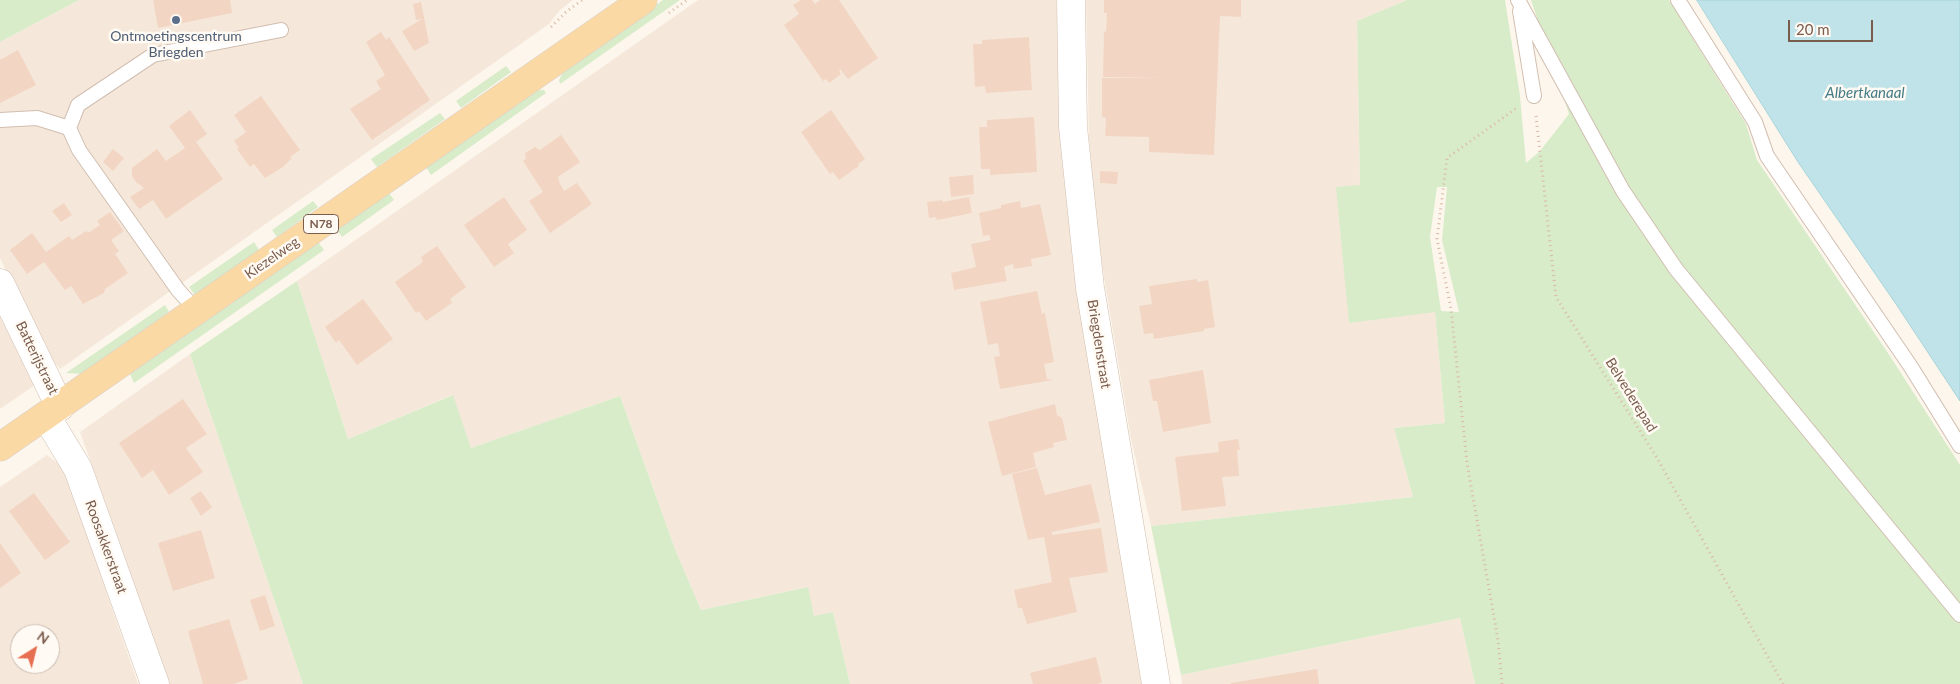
<!DOCTYPE html>
<style>
body{margin:0}
#map{position:relative;width:1960px;height:684px;overflow:hidden;background:#fdf6ec;font-family:Lato,sans-serif}
canvas{display:block}
.north{position:absolute;left:10px;top:624px;width:50px;height:50px;box-sizing:border-box;background:#fffaf3;border:1px solid #cabbb1;border-radius:50%;rotate:36deg;font-size:14px;font-weight:700;line-height:20px;text-align:center;color:#7a5c4d}
.north::after{content:'';display:block;margin:auto;width:18px;height:22px;background:#e76f51;clip-path:polygon(50% 0,100% 100%,50% 72%,0 100%)}
.scale{position:absolute;left:1788px;top:20px;width:85px;height:22px;box-sizing:border-box;border:2px solid #7a5c4d;border-top:0;padding-left:6px;font-size:15px;line-height:18px;white-space:nowrap;color:#7a5c4d;-webkit-text-stroke:4px #fffaf3;paint-order:stroke}
</style>
<div id="map">
<canvas width="1960" height="684"></canvas>
<div class="north">N</div>
<div class="scale">20 m</div>
</div>
<script>
const c = document.querySelector('canvas').getContext('2d');
c.lineJoin = 'round';
function fillPath(path, color) {
  c.fillStyle = color;
  c.fill(path, 'evenodd');
}
function trace(path, color, width, dash) {
  c.strokeStyle = color;
  c.lineWidth = width;
  c.lineCap = dash ? 'butt' : 'round';
  c.setLineDash(dash || []);
  c.stroke(path);
}
function label(font, color, halo, rows, align = 'center') {
  c.font = font + ' Lato,sans-serif';
  c.lineWidth = 5;
  c.setLineDash([]);
  c.textBaseline = 'middle';
  c.strokeStyle = halo;
  c.fillStyle = color;
  for (const [text, x, y, turn = 0] of rows) {
    c.save();
    c.translate(x, y);
    c.rotate((+turn || 0) * Math.PI / 180);
    c.textAlign = isNaN(turn) ? turn : align;
    if (halo) c.strokeText(text, 0, 0);
    c.fillText(text, 0, 0);
    c.restore();
  }
}
const residential = new Path2D(`
 M79,0H573L560,10L549,24L60,369L44,350L0,258V42Z
 M698,0H1056L1067,173L1148,684H850L833,612L814,617L807,587L701,610L675,549L620,396L471,448L452,395L348,439L297,281Z
 M1086,0H1407L1357,21L1360,186L1336,188L1435,312L1445,423L1394,428L1413,497L1151,526L1131,439L1097,235L1089,139Z
 M0,303L35,385L0,409Z
 M190,354L303,684H166L124,554L80,432Z
 M47,455L69,472L107,594L138,684H0V487ZM20,634H50V664H20Z
 M1460,618L1475,684H1182L1181,675Z`);
const green = new Path2D(`
 M0,0H79L0,42Z
 M663,0H680L560,84L559,80L564,70Z
 M1407,0H1505L1520,96L1526,163L1540,151L1569,114L1531,0H1669L1746,124L1757,160L1890,356L1960,465V684H1475L1460,618L1181,675L1151,526L1413,497L1394,428L1445,423L1435,312L1349,323L1336,187L1360,185L1357,21ZM1437,187H1447L1442,240L1459,312L1441,311L1430,237Z
 M506,66L511,72L461,108L456,101Z
 M536,90H544L546,93L431,175L426,167Z
 M440,113L445,119L377,167L371,159Z
 M389,193L394,200L342,237L337,230Z
 M313,201L318,207L277,237L272,230Z
 M254,242L259,250L195,295L189,287Z
 M318,242L324,250L134,383L130,374Z
 M297,281L348,439L453,395L471,448L620,396L675,549L701,610L808,587L814,616L833,612L850,684H303L190,354Z
 M165,305L169,312L82,374L66,373Z`);
const water = new Path2D(`
 M1697,0H1960V401L1896,304L1798,162Z`);
const building = new Path2D(`
 M153,0H230L232,13L158,28Z
 M801,0H812L815,4L820,0H839L878,58L848,79L840,69L839,70L841,74L829,83L826,79L823,81L784,25L799,14L793,5Z
 M1104,0H1241V17L1220,16L1214,155L1149,152V137L1105,136L1106,118L1102,117V78H1168L1103,77L1104,31L1106,32L1107,13H1104Z
 M421,2L429,43L414,51L402,31L422,19L416,20L413,4Z
 M381,32L386,40L389,37L430,100L372,140L350,109L381,89L376,81L385,75L366,42Z
 M1029,37L1032,90L986,93L985,86L975,87L973,44H982V40Z
 M18,50L36,85L0,103V60Z
 M261,96L300,150L290,157L292,158L283,167L265,178L254,164L250,167L237,149L239,148L234,141L246,132L234,115Z
 M190,110L207,134L196,142L223,179L166,219L153,200L139,209L130,197L144,188L136,182L132,176V168L157,149L166,161L185,148L169,126Z
 M831,110L865,159L858,164L859,166L839,180L833,172L830,174L801,132Z
 M1034,117L1037,172L990,175V169H981L979,127H987V120Z
 M561,135L580,162L558,177L560,184L564,191L577,183L592,204L550,233L529,201L543,192L523,161L526,159L525,153L535,147L540,150Z
 M113,149L124,158L113,171L103,162Z
 M1100,171L1118,172L1117,184L1100,183Z
 M973,175L974,194L951,197L949,177Z
 M504,197L527,230L508,244L514,253L494,267L464,225Z
 M969,197L972,213L937,220L936,217L929,218L927,202L942,200L943,202Z
 M1020,201L1021,208L1040,204L1051,255L1031,259L1032,266L1014,269L1013,264L1004,267L1007,281L954,290L951,273L976,267L971,244L991,240L989,235L983,236L979,213L1001,208V205Z
 M64,203L72,215L61,222L52,211Z
 M110,212L124,231L111,240L119,251L115,254L128,273L105,289L104,293L83,304L71,286L65,290L44,262L27,274L10,250L32,233L46,252L69,236L72,240L86,231L88,233L100,225L97,221Z
 M437,246L466,287L450,299L452,303L426,321L419,311L416,313L395,282L423,262L421,257Z
 M1197,279V282L1208,280L1215,327L1204,329V331L1154,339L1153,333L1144,334L1139,306L1152,304L1149,286Z
 M1037,291L1042,314L1045,313L1054,362L1044,364L1047,379L1053,380L1000,389L994,357L1000,356L998,343L988,345L980,302Z
 M363,299L393,339L357,365L339,340L336,343L325,327Z
 M1203,370L1211,423L1163,432L1157,401H1153L1149,380Z
 M183,399L207,434L186,448L203,472L169,495L153,470L142,478L119,443Z
 M1055,404L1057,415L1062,418L1067,440L1053,443L1054,447L1033,453L1036,467L1002,476L988,422Z
 M1238,439L1240,450H1237L1239,476L1222,477L1226,506L1182,511L1175,457L1219,452L1218,442Z
 M1037,468L1045,495L1091,484L1100,522L1052,532V535L1101,528L1108,572L1069,578L1077,612L1027,624L1022,608H1018L1014,590L1052,582L1044,537L1028,540L1012,474Z
 M201,491L212,507L201,516L190,498Z
 M34,493L70,542L45,560L9,511Z
 M201,530L215,578L173,591L158,543Z
 M0,543L21,573L0,588Z
 M265,595L275,626L260,631L250,600Z
 M229,619L248,679L233,684H203L188,631Z
 M1096,657L1102,682L1098,684H1033L1030,673Z
 M1317,669L1319,684H1231V683Z`);
const path = new Path2D(`
 M669,13L687,0
 M551,27L566,12L582,0
 M1536,116L1556,297L1657,458L1783,684
 M1502,684L1498,640L1467,463L1451,309L1437,239L1447,158L1518,107`);
const lane = new Path2D(`
 M1518,0L1623,191L1676,269L1960,615
 M1678,0L1755,122L1767,156L1911,367L1960,446
 M1520,11L1534,96
 M0,120L37,118L69,128
 M197,311L178,290L79,150L69,128L78,105L153,55L281,30`);
const street = new Path2D(`
 M1071,0L1073,127L1090,288L1156,684
 M0,283L60,407
 M46,416L78,469L155,684`);
const primary = new Path2D(`
 M0,447L643,0`);
const markers = [
 [176,20,5,"#5c6f8a"]
];
const shields = [
 [321,224,35]
];
const shieldNames = [
 ["N78",321,224]
];
const serviceNames = [
 ["Ontmoetingscentrum",176,36],
 ["Briegden",176,52]
];
const streetNames = [
 ["Kiezelweg",272,258,-35],
 ["Briegdenstraat",1099,344,81],
 ["Batterijstraat",37,358,64],
 ["Belvederepad",1631,395,58],
 ["Roosakkerstraat",106,547,70]
];
const waterNames = [
 ["Albertkanaal",1865,93]
];
fillPath(residential, '#f5e8da');
fillPath(green, '#d8ecc9');
fillPath(water, '#bfe3e8');
trace(water, '#a5d3da', 1);
fillPath(building, '#f3d5c3');
trace(lane, '#d1beb0', 16);
trace(street, '#d1beb0', 29);
trace(primary, '#dad1cd', 29);
trace(path, '#d9b8a5', 3, [1, 4]);
trace(lane, '#fff', 14);
trace(street, '#fff', 28);
trace(primary, '#fbd9a5', 28);
for (const [x, y, r, color] of markers) {
  const dot = new Path2D();
  dot.arc(x, y, r, 0, 2 * Math.PI);
  c.fillStyle = color;
  c.fill(dot);
  trace(dot, '#fffaf3', 2);
}
for (const [x, y, w] of shields) {
  const box = new Path2D();
  box.roundRect(x - w / 2, y - 9.5, w, 19, 4);
  c.fillStyle = '#fffaf3';
  c.fill(box);
  trace(box, '#7a5c4d', 1);
}
label('bold 12px', '#7a5c4d', null, shieldNames);
label('14px', '#4e5e75', '#fffaf3', serviceNames);
label('14px', '#7a5c4d', '#fffaf3', streetNames);
label('italic 15px', '#437c86', '#fffaf3', waterNames);
</script>
